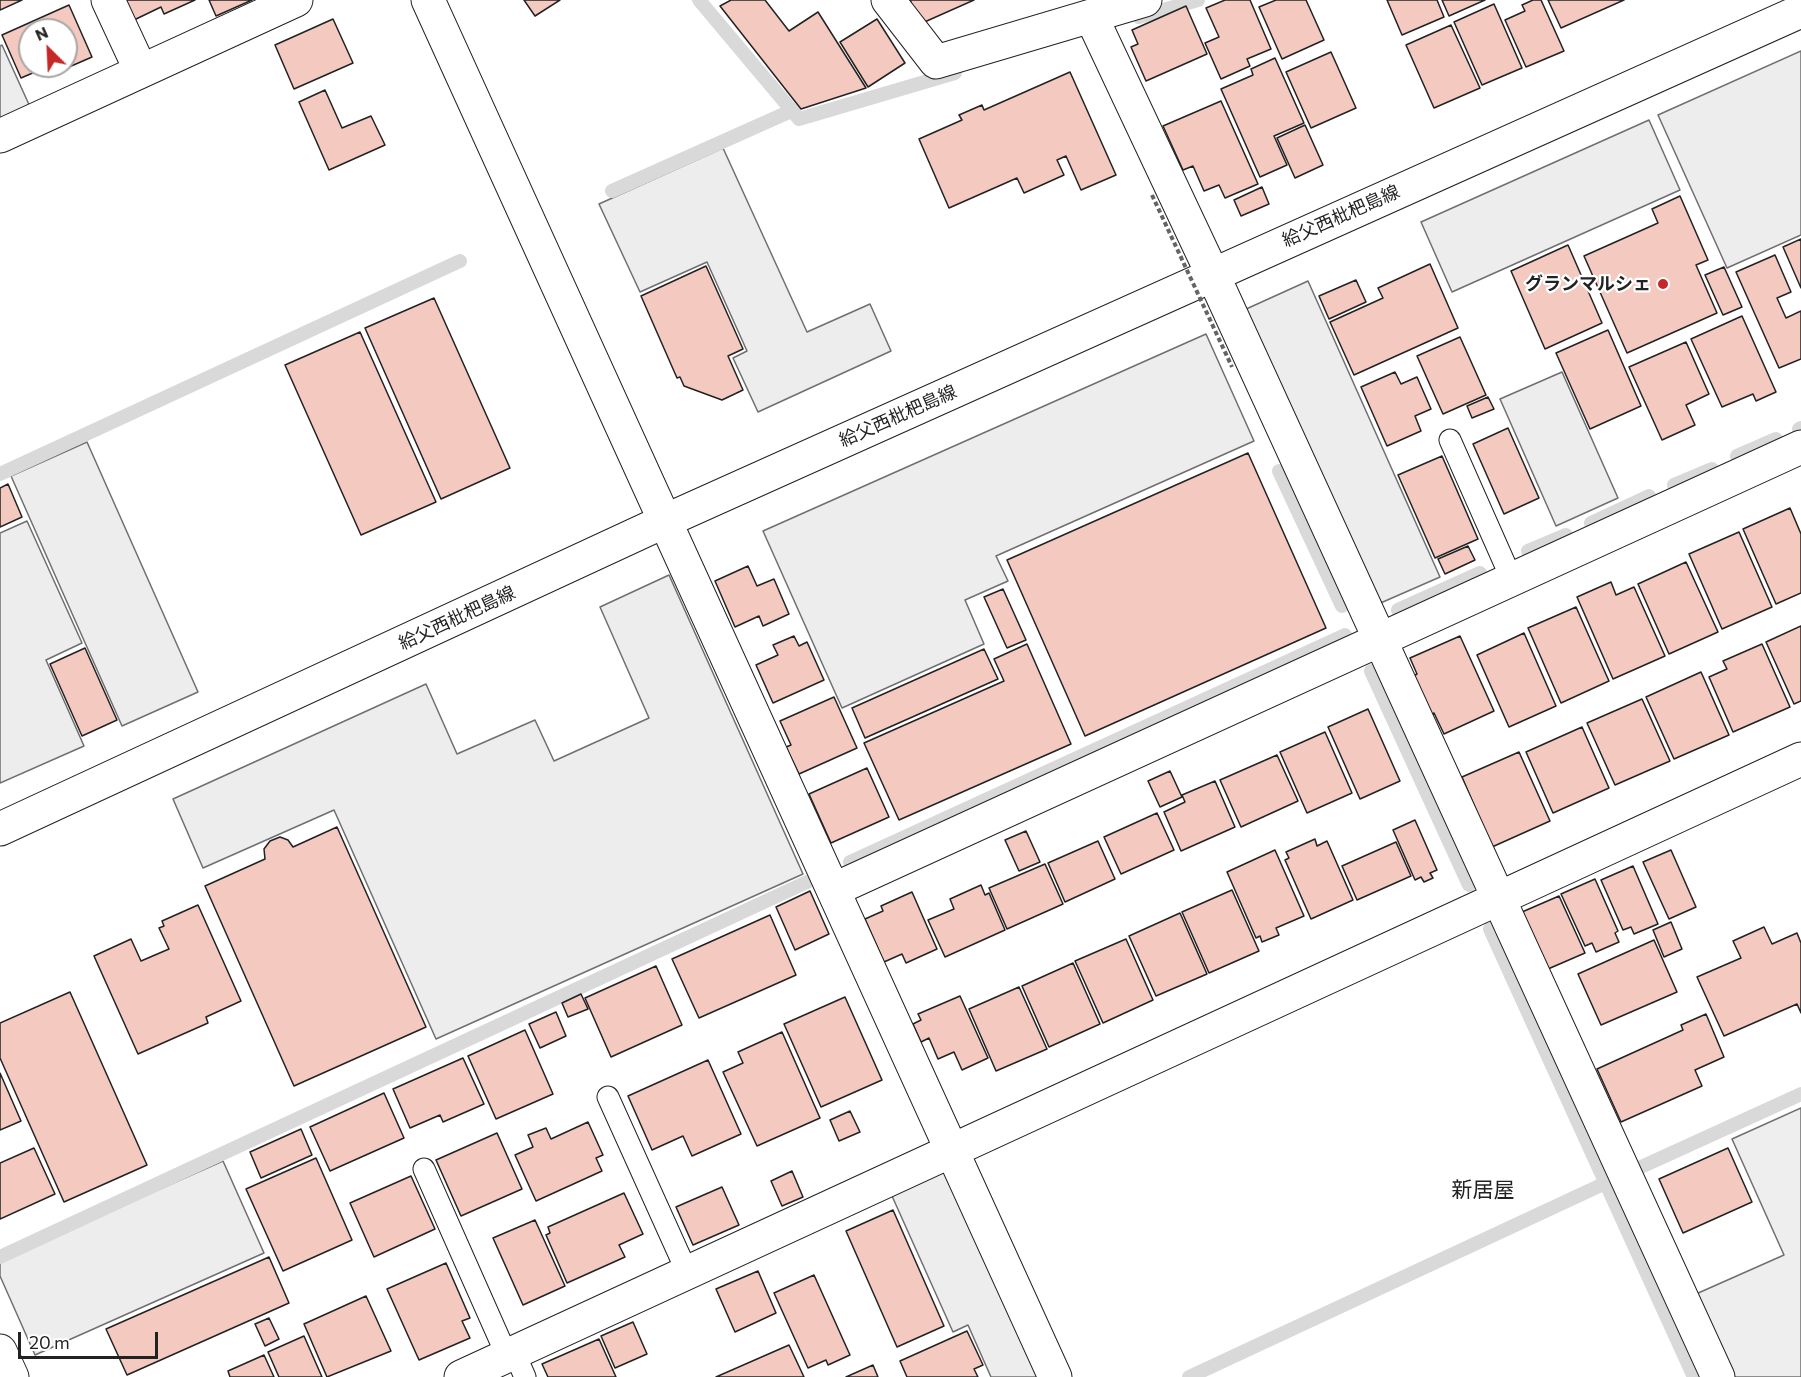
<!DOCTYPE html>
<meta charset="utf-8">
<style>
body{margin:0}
#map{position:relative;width:1801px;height:1377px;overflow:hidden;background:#fff;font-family:Commissioner,sans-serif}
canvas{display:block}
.north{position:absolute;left:18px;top:18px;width:60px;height:60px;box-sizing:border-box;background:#fff;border:2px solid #a7a7a7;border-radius:50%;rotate:336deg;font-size:16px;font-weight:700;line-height:24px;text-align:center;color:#222}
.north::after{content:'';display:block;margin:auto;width:21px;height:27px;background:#c62828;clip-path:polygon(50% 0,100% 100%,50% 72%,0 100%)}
.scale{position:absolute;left:18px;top:1332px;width:140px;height:27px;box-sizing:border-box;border:3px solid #222;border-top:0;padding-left:8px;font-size:18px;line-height:21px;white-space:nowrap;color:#222;-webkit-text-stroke:4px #fff;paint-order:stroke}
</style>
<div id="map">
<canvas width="1801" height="1377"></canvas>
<div class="north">N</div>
<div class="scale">20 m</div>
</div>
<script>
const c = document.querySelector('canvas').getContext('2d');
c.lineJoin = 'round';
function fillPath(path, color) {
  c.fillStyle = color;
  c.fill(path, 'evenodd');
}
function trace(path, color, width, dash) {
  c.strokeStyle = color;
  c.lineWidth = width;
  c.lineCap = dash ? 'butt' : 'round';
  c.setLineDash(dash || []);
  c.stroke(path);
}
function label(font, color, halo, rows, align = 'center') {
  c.font = font + ' Commissioner,"Noto Sans JP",sans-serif';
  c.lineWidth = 4.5;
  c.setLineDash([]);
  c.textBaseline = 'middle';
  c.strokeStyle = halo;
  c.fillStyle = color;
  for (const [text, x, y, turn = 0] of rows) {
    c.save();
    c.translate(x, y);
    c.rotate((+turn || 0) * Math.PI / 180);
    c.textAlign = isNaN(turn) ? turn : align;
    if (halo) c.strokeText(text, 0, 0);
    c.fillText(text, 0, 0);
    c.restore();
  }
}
const green = new Path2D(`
 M1801,1108V1377H1733L1696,1294L1784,1255L1732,1139Z`);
const parking = new Path2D(`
 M2,45L31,109L0,123V46Z
 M1801,51V235L1727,268L1658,115Z
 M1649,120L1680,190L1452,292L1421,222Z
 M723,148L807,332L870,304L891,351L758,412L733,358L747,351L707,262L640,292L599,204Z
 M1308,281L1440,577L1376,605L1244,310Z
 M1206,334L1254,441L996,556L1008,581L965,600L984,644L842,708L763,531Z
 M1562,372L1618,498L1556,526L1500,399Z
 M87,442L198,692L122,726L11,476Z
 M27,521L82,643L46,660L84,746L0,783V533Z
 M669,575L803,874L436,1039L334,810L203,868L173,799L426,684L457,754L535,720L554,761L649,718L600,607Z
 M223,1161L264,1253L35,1355L0,1276V1260Z
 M946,1171L1037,1377H991L968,1325L953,1332L892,1196Z`);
const stream = new Path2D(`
 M699,0L799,119L955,73
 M1139,17L1198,0
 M612,191L791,111
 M1799,429L1801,428
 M1737,456L1776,439
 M1279,471L1342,606
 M0,474L460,261
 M1674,485L1712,469
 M1591,523L1649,496
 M1528,551L1566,535
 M1398,610L1480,573
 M1371,671L1469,885
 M850,862L1345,635
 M1490,929L1694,1377
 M1641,1167L1801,1094
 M0,1257L807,882
 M1189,1377L1612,1180`);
const building = new Path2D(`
 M0,0H22L0,10Z
 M125,0H195L164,14L161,7L134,20Z
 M209,0H252L216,16Z
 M524,0H560L535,16Z
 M731,0H765L789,31L818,12L866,88L801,109L720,6Z
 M910,0H974L920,24Z
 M1225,0H1250L1271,49L1247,59L1250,66L1221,79L1205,43L1219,37L1206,8Z
 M1276,0H1306L1324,40L1282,59L1259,7Z
 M1387,0H1437L1444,17L1402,35Z
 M1442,0H1485L1449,16Z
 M1533,0H1541L1564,51L1526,67L1505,20L1525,11L1522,5Z
 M1548,0H1624L1561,28Z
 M1494,4L1522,68L1482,85L1454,22Z
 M69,5L92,57L53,74L49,66H66V30H30V66H49L21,78L2,35Z
 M1186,6L1207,54L1146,81L1131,47L1138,44L1132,30Z
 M333,19L353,63L294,89L275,45Z
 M877,19L905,63L868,87L840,42Z
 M1451,25L1480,88L1434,108L1406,45Z
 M1331,52L1356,108L1311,128L1286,72Z
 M1275,58L1304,123L1274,136L1287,165L1260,177L1221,89L1253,75L1251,69Z
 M1070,72L1116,175L1081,190L1066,156L1057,160L1064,175L1024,193L1017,178L949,208L919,139L962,120L959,115L982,105L984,110Z
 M325,90L342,128L371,116L385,145L329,170L299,102Z
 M1221,101L1258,184L1225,198L1219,185L1204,191L1193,166L1183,170L1163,126Z
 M1305,125L1323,165L1295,178L1277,138Z
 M1262,187L1269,204L1241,216L1234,200Z
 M1680,196L1708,260L1696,265L1717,313L1627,353L1584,256L1658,223L1652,209Z
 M1801,239V288L1783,247Z
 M1568,245L1602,323L1545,349L1511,271Z
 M1775,255L1791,292L1777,298L1786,318L1801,311V359L1779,368L1736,272Z
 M1430,264L1458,328L1354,375L1330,322L1383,298L1378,288Z
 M706,266L743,349L728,356L743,390L722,400L684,386L680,377L677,378L641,296Z
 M1724,267L1742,307L1723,315L1705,275Z
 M1356,280L1366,302L1329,319L1319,296Z
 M434,298L510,468L441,499L365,328Z
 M1742,316L1776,392L1756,401L1753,394L1722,407L1691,339Z
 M1608,330L1641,406L1590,429L1556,353Z
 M360,332L436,502L361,535L285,365Z
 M1460,337L1486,395L1443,414L1417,356Z
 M1686,342L1709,394L1686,405L1695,425L1662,440L1629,367Z
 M1395,372L1401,384L1417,377L1431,409L1415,416L1421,431L1387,446L1361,387Z
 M1488,397L1494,409L1472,418L1467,406Z
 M1508,428L1539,498L1504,514L1473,444Z
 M1248,453L1326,628L1085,736L1007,560Z
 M1442,456L1478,539L1435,558L1398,475Z
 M8,484L22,517L0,527V488Z
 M1790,508L1801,534V593L1776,604L1743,529Z
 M1739,532L1772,607L1722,629L1689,554Z
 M1468,546L1475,560L1445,574L1438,559Z
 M1686,562L1718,632L1669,654L1638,584Z
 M748,566L757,586L774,579L789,614L763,626L759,616L735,627L715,581Z
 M1611,582L1616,595L1634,587L1665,656L1613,679L1577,597Z
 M1003,589L1026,640L1007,648L984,597Z
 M1576,607L1609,681L1561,703L1528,628Z
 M1801,626V701L1794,704L1766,642Z
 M1524,633L1556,706L1509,727L1477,655Z
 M794,636L799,646L807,642L824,680L773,703L756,665L778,655L773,645Z
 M1460,636L1494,711L1444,734L1434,713L1429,716L1412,677L1417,674L1410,658Z
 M1027,644L1071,744L899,820L864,743L1004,681L994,659Z
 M1762,644L1790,707L1733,732L1709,677L1727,669L1723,661Z
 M85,648L117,720L82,736L50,664Z
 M984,649L998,679L865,738L852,708Z
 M1701,672L1729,735L1674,759L1646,697Z
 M834,697L857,748L799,774L786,747L791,745L780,721Z
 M1642,699L1670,761L1615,785L1587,723Z
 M1368,709L1400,781L1360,799L1328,727Z
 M1582,727L1609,788L1553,813L1526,752Z
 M1325,732L1352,793L1307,813L1280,752Z
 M1519,752L1550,821L1492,847L1462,777Z
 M1277,755L1298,801L1241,827L1220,780Z
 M867,768L889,817L831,843L809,794Z
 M1170,771L1182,797L1160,807L1148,781Z
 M1215,781L1235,827L1181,851L1164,812L1185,802L1182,795Z
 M1157,813L1174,850L1121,874L1104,837Z
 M1415,820L1437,870L1430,873L1433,878L1424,882L1421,877L1415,880L1393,830Z
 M337,827L426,1027L294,1086L205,886L265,859L264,849L270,841L280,837L288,840L293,847Z
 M1026,831L1040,862L1019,871L1005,840Z
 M1315,839L1317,846L1327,841L1353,900L1311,919L1285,860L1289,858L1286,852Z
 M1098,841L1115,879L1065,902L1048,863Z
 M1396,842L1411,876L1357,900L1342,866Z
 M1275,850L1304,916L1276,928L1279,935L1262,942L1260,936L1256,938L1227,872Z
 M1671,850L1696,907L1669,919L1643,862Z
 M1045,864L1063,904L1007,929L989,888Z
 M1633,866L1658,924L1634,934L1631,927L1623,930L1601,880Z
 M1595,879L1618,931L1615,933L1619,942L1596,952L1592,943L1585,946L1561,894Z
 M981,885L985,895L989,893L1005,930L945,957L928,920L954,909L950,899Z
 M1232,890L1259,951L1209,973L1182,912Z
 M810,891L829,934L795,950L776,907Z
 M912,892L937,949L906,963L902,954L884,962L865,919L883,911L881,906Z
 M1559,896L1585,953L1548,969L1522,912Z
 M198,905L241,1001L206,1017L208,1023L138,1054L94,956L131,939L141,961L169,949L159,928L164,926L162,921Z
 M1180,913L1207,974L1156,996L1129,936Z
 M770,915L796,975L699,1018L672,959Z
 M1671,922L1682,949L1664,957L1653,930Z
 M1764,927L1772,944L1797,933L1801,943V1013L1797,1004L1724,1036L1697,977L1741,958L1733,941Z
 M1126,939L1153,1000L1103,1023L1075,961Z
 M1654,940L1677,992L1601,1025L1578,974Z
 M1073,963L1100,1024L1049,1047L1022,986Z
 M656,966L682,1025L611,1057L585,998Z
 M1019,987L1047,1049L996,1071L969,1009Z
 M70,992L147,1165L64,1202L0,1058V1023Z
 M581,994L588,1009L568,1017L562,1003Z
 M960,996L988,1058L962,1070L954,1052L938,1059L929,1038L921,1042L913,1024L921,1020L918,1014Z
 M845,997L882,1080L821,1107L784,1024Z
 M556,1012L566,1036L540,1048L529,1024Z
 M1706,1014L1724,1057L1695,1070L1702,1086L1621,1122L1597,1069L1683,1030L1681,1025Z
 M525,1030L553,1094L496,1119L468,1056Z
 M782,1032L820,1118L757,1146L723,1072L743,1063L738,1052Z
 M463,1058L484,1104L443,1122L440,1115L410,1128L393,1089Z
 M708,1060L741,1134L692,1156L683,1136L652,1150L628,1096Z
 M0,1073L21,1121L0,1130Z
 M384,1093L404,1138L330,1171L310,1127Z
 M850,1111L860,1132L839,1141L830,1120Z
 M588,1122L603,1155L596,1158L602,1171L536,1201L515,1155L533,1147L528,1135L546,1128L551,1139Z
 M301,1129L312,1155L261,1178L250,1152Z
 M497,1133L522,1189L461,1216L436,1160Z
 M34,1148L55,1194L0,1219V1163Z
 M1728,1148L1752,1202L1683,1233L1659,1179Z
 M316,1158L352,1240L283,1271L246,1189Z
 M792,1171L803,1197L782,1206L771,1181Z
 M411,1176L435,1229L374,1257L350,1203Z
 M722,1187L739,1225L693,1245L676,1207Z
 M624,1193L643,1234L619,1245L625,1257L567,1283L546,1235L550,1233L548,1227Z
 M893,1210L944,1326L897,1347L846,1231Z
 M535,1220L565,1286L523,1305L493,1238Z
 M269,1257L289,1303L127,1375L106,1329Z
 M446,1263L470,1318L462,1321L470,1338L419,1360L387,1289Z
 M758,1271L776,1313L735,1332L716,1289Z
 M814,1275L850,1355L828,1365L826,1360L808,1368L774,1293Z
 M366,1296L391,1351L327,1377L304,1324Z
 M269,1318L279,1339L265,1346L255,1324Z
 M633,1322L647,1354L615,1368L601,1336Z
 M967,1331L983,1365L974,1369L978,1377H907L900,1361Z
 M304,1336L322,1377H279L268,1352Z
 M599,1339L616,1377H548L542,1364Z
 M789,1345L804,1377H716Z
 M264,1355L274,1377H230L228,1371Z
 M873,1365L878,1377H846Z`);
const lane = new Path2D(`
 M1450,440L1512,580
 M608,1097L687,1272
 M424,1169L507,1356
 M514,1352L525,1377`);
const street = new Path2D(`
 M108,0L141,71
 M888,0L936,62L1145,0
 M1091,16L1212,273L1718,1377
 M0,136L296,0
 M665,521L1055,1377
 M833,890L1801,447
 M461,1377L1801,759`);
const secondary = new Path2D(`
 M428,0L665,521
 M0,829L665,521L1801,11
 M0,1351L12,1377`);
const pathBridge = new Path2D(`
 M1152,195L1232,367`);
const markers = [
 [1663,284,6,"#c62828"]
];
const streetNames = [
 ["給父西枇杷島線",1341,216,-24],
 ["給父西枇杷島線",898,416,-24],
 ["給父西枇杷島線",457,618,-25]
];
const poiNames = [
 ["グランマルシェ",1651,284]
];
const quarterNames = [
 ["新居屋",1483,1190]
];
fillPath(green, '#eee');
trace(green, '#6f6f6f', 1.5);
fillPath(parking, '#ededed');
trace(parking, '#6f6f6f', 1.5);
trace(stream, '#d9d9d9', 14);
fillPath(building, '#f3c9c0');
trace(building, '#222', 1.5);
trace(lane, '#222', 23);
trace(street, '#222', 35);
trace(secondary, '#222', 35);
trace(lane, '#fff', 21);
trace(street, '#fff', 33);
trace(secondary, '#fff', 33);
trace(pathBridge, '#646464', 4, [4.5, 3]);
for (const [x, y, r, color] of markers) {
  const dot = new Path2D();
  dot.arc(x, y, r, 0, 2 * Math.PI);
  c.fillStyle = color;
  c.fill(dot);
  trace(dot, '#fff', 2);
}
label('18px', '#222', '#fff', streetNames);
label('bold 18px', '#222', '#fff', poiNames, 'right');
label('21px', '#222', '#fff', quarterNames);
</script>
